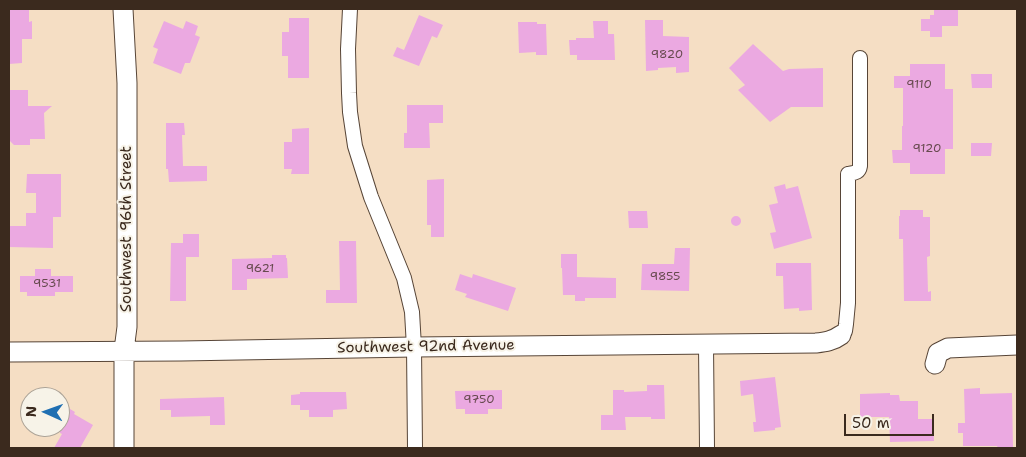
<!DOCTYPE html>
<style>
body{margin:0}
#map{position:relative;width:1026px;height:457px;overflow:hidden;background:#f5dec4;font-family:"Shantell Sans",sans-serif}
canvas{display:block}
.frame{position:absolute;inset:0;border:10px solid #3b2a1e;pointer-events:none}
.north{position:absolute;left:20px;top:387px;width:50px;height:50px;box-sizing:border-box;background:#f7f3e8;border:1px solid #aca397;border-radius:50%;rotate:272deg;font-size:14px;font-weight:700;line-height:20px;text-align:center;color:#3b2a1e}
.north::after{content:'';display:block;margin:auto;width:18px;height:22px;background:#1f6fb2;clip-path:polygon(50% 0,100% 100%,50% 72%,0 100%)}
.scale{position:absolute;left:844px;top:414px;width:90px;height:22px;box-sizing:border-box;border:2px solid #3b2a1e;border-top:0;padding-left:6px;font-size:15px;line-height:18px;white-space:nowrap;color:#3b2a1e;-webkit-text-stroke:4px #f7f3e8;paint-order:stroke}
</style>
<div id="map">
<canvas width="1026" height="457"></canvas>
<div class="frame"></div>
<div class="north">N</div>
<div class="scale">50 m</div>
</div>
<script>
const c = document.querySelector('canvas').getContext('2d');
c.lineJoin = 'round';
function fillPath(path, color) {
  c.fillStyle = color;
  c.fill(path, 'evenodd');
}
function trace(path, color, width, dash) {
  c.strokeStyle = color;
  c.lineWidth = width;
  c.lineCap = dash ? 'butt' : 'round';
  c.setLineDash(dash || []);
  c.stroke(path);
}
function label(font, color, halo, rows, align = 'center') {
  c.font = font + ' "Shantell Sans",sans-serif';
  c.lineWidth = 4;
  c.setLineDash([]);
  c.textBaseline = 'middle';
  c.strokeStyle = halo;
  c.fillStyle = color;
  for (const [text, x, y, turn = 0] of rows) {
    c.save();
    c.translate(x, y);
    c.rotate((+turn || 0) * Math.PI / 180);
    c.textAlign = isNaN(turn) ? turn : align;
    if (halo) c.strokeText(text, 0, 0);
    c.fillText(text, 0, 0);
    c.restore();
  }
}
const building = new Path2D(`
 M9,9H29V22L32,21V39H22V63L9,64Z
 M934,9H958V26H942V37H930V31H921V19H930V15H934Z
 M419,15L443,25L437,38L432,36L419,66L393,56L397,47L404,50Z
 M289,18H309V78H288V56H282V32H289Z
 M645,20H663V36L689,37V72L676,73V67L658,68V70L646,71Z
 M164,21L183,29L186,21L198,26L195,35L200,37L190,63H185L181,74L153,63L158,49L153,47Z
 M593,21H608V34H614L615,60H577V55H570L569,40H576V38H594Z
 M518,22H537V24H546L547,55H536V52L519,53Z
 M753,44L783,71L789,69L823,68V107H791L770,122L738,90L745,85L729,68Z
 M910,64H945V89H953V149H945V174H910V163H893L892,150H902V126H903V88H894V76H910Z
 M971,74H992V88H972Z
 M9,90H28V106H52L44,113L45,139H30V145H14L9,140Z
 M407,105H443V123H429L430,148H404V133H407Z
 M166,123H184L185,135H182L183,166H207V181L169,182L168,169H166Z
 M309,128V174H291L292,169H284V142H292V129Z
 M971,143H992L991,156H971Z
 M27,174H61V217H53V248L9,247V226H26V213H36V193H26Z
 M444,179V237H431V225H427V180Z
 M785,184L786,189L798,186L812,238L774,249L770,233L776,232L769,205L778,203L774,187Z
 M900,210H923V217H930V256L927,257L928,292L931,291V301H904L903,239H899V216H900Z
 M628,211H647L648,228H629Z
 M731 221a5 5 0 1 1 10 0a5 5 0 1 1-10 0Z
 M183,234H199V257H186V301H170L171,243H183Z
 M339,241H356L357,303H326V290H340Z
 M675,248H690L689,291L641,290L642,264H674Z
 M561,254H577V277L616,278V298H585V301H575V295H563L562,268H561Z
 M272,255H286V258H287L288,278L247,279V290H232V259L272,258Z
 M776,263H811L812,310L799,311V308L784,309L783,276H776Z
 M35,269H51V276H73V292H55V296H27V292H20V276H35Z
 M460,274L472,278L473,274L516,288L508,311L465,297L467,294L455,290Z
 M775,377L781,427L775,428V430L754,432L753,422H756L753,394L741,396L740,381Z
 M647,385H664L665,419H651V417H625L626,430H601V415H613V390H624V392L647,391Z
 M980,388V394L1012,393L1013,448H998L997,446H963V433H958V423H965L964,389Z
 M502,390V409H488V414H465V409H456L455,391Z
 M300,392H346L347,409L333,410V417H309V410H300V405H291V395L300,394Z
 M890,393V395H899L900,401H918V419H933L934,441L890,442L889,417H860V394Z
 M224,397L225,425H210V416L171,417V410H160V399Z
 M60,403L75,412L74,414L93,425L80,448H54L62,434L60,433Z`);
const street = new Path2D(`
 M350,9L348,49L349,93L350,112L355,146L371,197L404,278L412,312L414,347L415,448
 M841,335L845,331L846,324L848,303V174C854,173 859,173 860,166V58
 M706,345L707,448`);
const secondary = new Path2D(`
 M123,9L127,83V327L124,350V448
 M9,352L181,351L414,347L816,343C825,342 833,341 841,335
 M935,364L938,353L948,348L1017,345`);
const numberNames = [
 ["9820",667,55],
 ["9110",919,85],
 ["9120",927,149],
 ["9621",260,269],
 ["9855",665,277],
 ["9531",47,284],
 ["9750",479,400]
];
const streetNames = [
 ["Southwest 96th Street",127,229,-90],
 ["Southwest 92nd Avenue",426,347,-1]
];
fillPath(building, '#eba9e1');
trace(street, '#574537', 16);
trace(secondary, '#574537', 21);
trace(street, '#fff', 14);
trace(secondary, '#fff', 19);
label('12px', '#674a4f', null, numberNames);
label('15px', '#3b2a1e', '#f7f3e8', streetNames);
</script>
